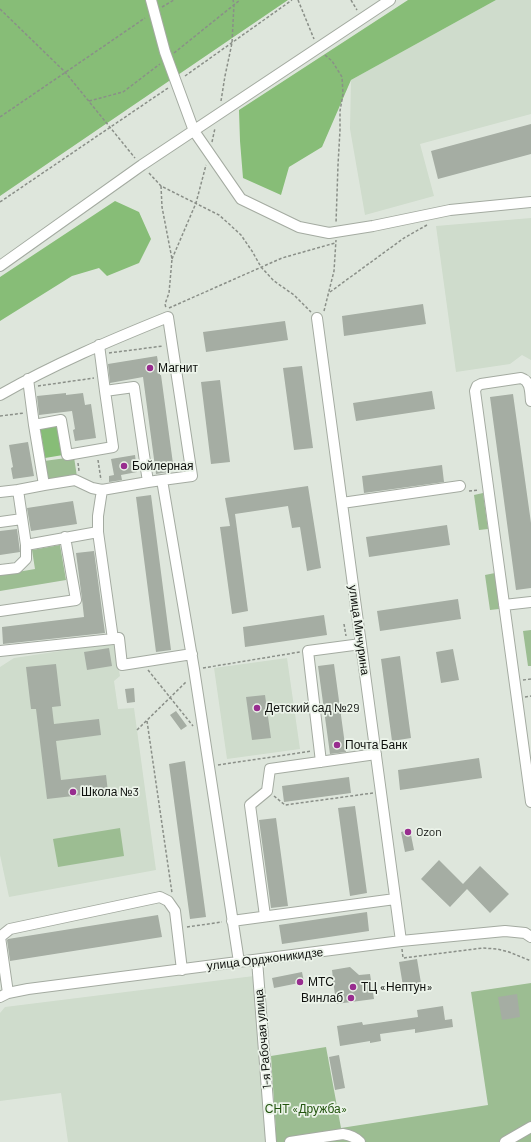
<!DOCTYPE html>
<meta charset="utf-8">
<style>
body{margin:0}
canvas{display:block;background:#dee6dc}
</style>
<canvas width="531" height="1142"></canvas>
<script>
const c = document.querySelector('canvas').getContext('2d');
c.lineJoin = 'round';
function fillPath(path, color) {
  c.fillStyle = color;
  c.fill(path, 'evenodd');
}
function trace(path, color, width, dash) {
  c.strokeStyle = color;
  c.lineWidth = width;
  c.lineCap = dash ? 'butt' : 'round';
  c.setLineDash(dash || []);
  c.stroke(path);
}
function label(font, color, halo, rows, align = 'center') {
  c.font = font + ' Barlow,sans-serif';
  c.lineWidth = 3.5;
  c.setLineDash([]);
  c.textBaseline = 'middle';
  c.strokeStyle = halo;
  c.fillStyle = color;
  for (const [text, x, y, turn = 0] of rows) {
    c.save();
    c.translate(x, y);
    c.rotate((+turn || 0) * Math.PI / 180);
    c.textAlign = isNaN(turn) ? turn : align;
    if (halo) c.strokeText(text, 0, 0);
    c.fillText(text, 0, 0);
    c.restore();
  }
}
const built = new Path2D(`
 M496,0H531V114L420,144L434,196L365,215L350,129L351,80Z
 M531,218V360L522,355L510,364L456,372L436,226Z
 M114,643L120,676L114,681L118,709L134,708L156,870L9,897L0,855V667L14,658Z
 M287,658L300,749L227,759L214,668Z
 M254,976L267,1142H68L61,1093L0,1101V1013L5,1007Z`);
const green = new Path2D(`
 M74,457L77,477L47,482L44,461Z
 M483,493L488,529L479,530L474,495Z
 M60,545L66,580L0,591V575L35,569L32,550Z
 M495,573L499,609L490,610L485,575Z
 M531,630V666H528L523,631Z
 M120,828L124,856L58,867L53,839Z
 M531,983V1142H275L276,1132L271,1056L326,1047L341,1128L488,1105L471,992Z`);
const forest = new Path2D(`
 M0,0H288L0,196Z
 M408,0H496L351,80L322,147L289,167L281,195L243,178L240,141L239,110Z
 M115,201L139,212L151,239L139,263L107,276L99,268L72,276L0,321V277Z
 M58,424L63,455L45,458L40,427Z`);
const building = new Path2D(`
 M531,124V154L438,179L431,151Z
 M423,304L426,324L344,336L342,316Z
 M285,321L288,340L206,352L203,332Z
 M157,356L160,375H161L174,471L156,474L143,377L110,383L108,364Z
 M302,366L313,448L294,450L283,368Z
 M220,380L230,462L211,464L201,382Z
 M432,391L435,409L356,421L353,403Z
 M66,393V395L83,393L85,405L91,404L96,438L75,441L73,430L75,429L72,411L39,415L37,396Z
 M513,394L531,523V588L516,590L490,397Z
 M28,442L34,476L13,479L11,468L13,467L9,445Z
 M135,455L137,472L121,475L122,480L109,482V476L114,475L111,459Z
 M442,465L444,482L364,493L362,476Z
 M308,486L321,568L307,571L300,527L292,528L288,506L235,514L248,611L232,614L220,527L230,526L225,498Z
 M151,495L171,650L156,652L136,497Z
 M73,501L77,524L31,531L27,508Z
 M447,525L450,545L369,557L366,537Z
 M17,529L20,552L0,555V531Z
 M94,551L105,633L3,644L2,627L84,617L82,599L76,553Z
 M458,599L461,619L380,631L377,611Z
 M324,615L327,635L245,647L243,627Z
 M109,648L112,666L87,670L84,652Z
 M453,649L459,680L441,683L436,652Z
 M400,656L411,738L392,741L381,659Z
 M56,664L61,706L52,707L54,724L99,719L101,735L56,741L61,780L106,775L108,792L47,799L36,709H31L26,667Z
 M334,664L346,752L330,754L318,666Z
 M134,688L135,702L127,703L125,689Z
 M265,695L271,738L252,740L246,697Z
 M176,711L187,726L181,730L170,715Z
 M479,758L482,778L400,790L398,770Z
 M185,761L206,917L190,919L169,764Z
 M349,777L351,793L284,802L282,786Z
 M355,806L367,893L350,896L338,808Z
 M276,818L288,906L271,908L259,820Z
 M410,830L414,850L405,852L401,832Z
 M439,860L463,884L480,866L509,894L490,913L467,889L450,907L421,879Z
 M367,912L369,931L282,944L279,925Z
 M158,915L162,937L10,961L7,940L8,939Z
 M417,959L421,983L403,986L399,962Z
 M350,967L359,975L370,974L374,999L336,1004L332,970Z
 M302,972L304,982L274,988L272,978Z
 M517,994L520,1017L502,1020L498,997Z
 M443,1006L445,1020L452,1019L453,1027L415,1033V1029L380,1034L381,1041L370,1043V1041L340,1046L337,1026L362,1022L363,1025L418,1017L417,1010Z
 M339,1055L345,1088L335,1090L329,1057Z`);
const path = new Path2D(`
 M298,0L314,39
 M351,0L357,10
 M162,7L174,0
 M0,9L65,72L135,158
 M174,53L240,0
 M325,55L332,61L342,77L343,94L340,111V130L338,165L336,223
 M185,76L292,0
 M89,101L123,92L160,64
 M221,101L225,76L232,43L234,4L233,0
 M0,117L145,18
 M212,142L215,128
 M149,173L161,186L219,215L228,223L241,235L252,251L261,267L274,281L294,295L311,312
 M161,186L162,207L172,259L169,293L165,304L166,308
 M0,202L168,88
 M172,259L196,203L206,165
 M330,292L404,238L427,225
 M169,308L282,258L335,243
 M324,311L334,271L336,240
 M109,353L163,346
 M38,386L94,378
 M0,416L24,413
 M98,460L101,480
 M78,463L79,471
 M469,491L479,490
 M344,624L346,636
 M203,668L300,652
 M148,670L193,726
 M523,680L531,679
 M525,697L531,696
 M147,721L172,893
 M137,730L187,681
 M218,765L312,751
 M274,796L285,805L373,793
 M187,927L222,922
 M402,949L403,958L483,948L497,949L509,952L531,961`);
const minor = new Path2D(`
 M151,0L165,52L194,131L241,199L299,227L329,233L373,226L450,210L531,202
 M0,266L142,165L390,0
 M317,318L401,941
 M99,345L105,391L134,387L148,482L162,480
 M28,379L34,425L61,420L67,455L113,447L105,391
 M0,395C54,364 111,340 168,317L192,476L162,480L194,669L239,962
 M531,401C530,392 531,381 521,378L481,384L477,386L475,391L531,802
 M44,485L75,480L92,488L102,490
 M0,492L18,490
 M342,503L460,486
 M0,522L22,519
 M98,532V516L102,490L148,482
 M26,545L18,490L44,485L34,425
 M0,570L17,568L26,559V545L98,532L113,639L0,651
 M504,605L531,602
 M0,611L76,600L65,537
 M113,639L119,638L122,665L192,654
 M321,762L308,651L361,644
 M265,916L250,805L267,791L270,769L376,754
 M232,921L395,899
 M257,960L271,1142
 M8,993L0,937L10,929L160,897L168,901L175,911L182,970
 M0,997L8,993L28,989L401,941L505,931L525,933L531,937
 M290,1142L343,1134C350,1135 355,1137 360,1142
 M505,1142L531,1127`);
const markers = [
 [150,368,4,"#982d8f"],
 [124,466,4,"#982d8f"],
 [257,708,4,"#982d8f"],
 [337,745,4,"#982d8f"],
 [73,792,4,"#982d8f"],
 [408,832,4,"#982d8f"],
 [300,982,4,"#982d8f"],
 [353,987,4,"#982d8f"],
 [351,998,4,"#982d8f"]
];
const poiNames = [
 ["Магнит",158,368],
 ["Бойлерная",132,466],
 ["Детский сад №29",265,708],
 ["Почта Банк",345,745],
 ["Школа №3",81,792],
 ["Ozon",416,832],
 ["МТС",308,982],
 ["ТЦ «Нептун»",361,987],
 ["Винлаб",343,998,"right"]
];
const streetNames = [
 ["улица Мичурина",359,630,82],
 ["улица Орджоникидзе",265,959,-7],
 ["1-я Рабочая улица",263,1039,-95]
];
const parkNames = [
 ["СНТ «Дружба»",306,1109]
];
fillPath(built, '#cfdccc');
fillPath(green, '#9cbd92');
fillPath(forest, '#87bd77');
fillPath(building, '#a5ada3');
trace(minor, '#a4aba1', 12);
trace(path, '#8a8f88', 1.5, [3, 2]);
trace(minor, '#fff', 10);
for (const [x, y, r, color] of markers) {
  const dot = new Path2D();
  dot.arc(x, y, r, 0, 2 * Math.PI);
  c.fillStyle = color;
  c.fill(dot);
  trace(dot, '#ebf3e9', 1.5);
}
label('12px', '#0e100d', '#ebf3e9', poiNames, 'left');
label('12px', '#0e100d', '#ebf3e9', streetNames);
label('12px', '#22540d', '#ebf3e9', parkNames);
</script>
